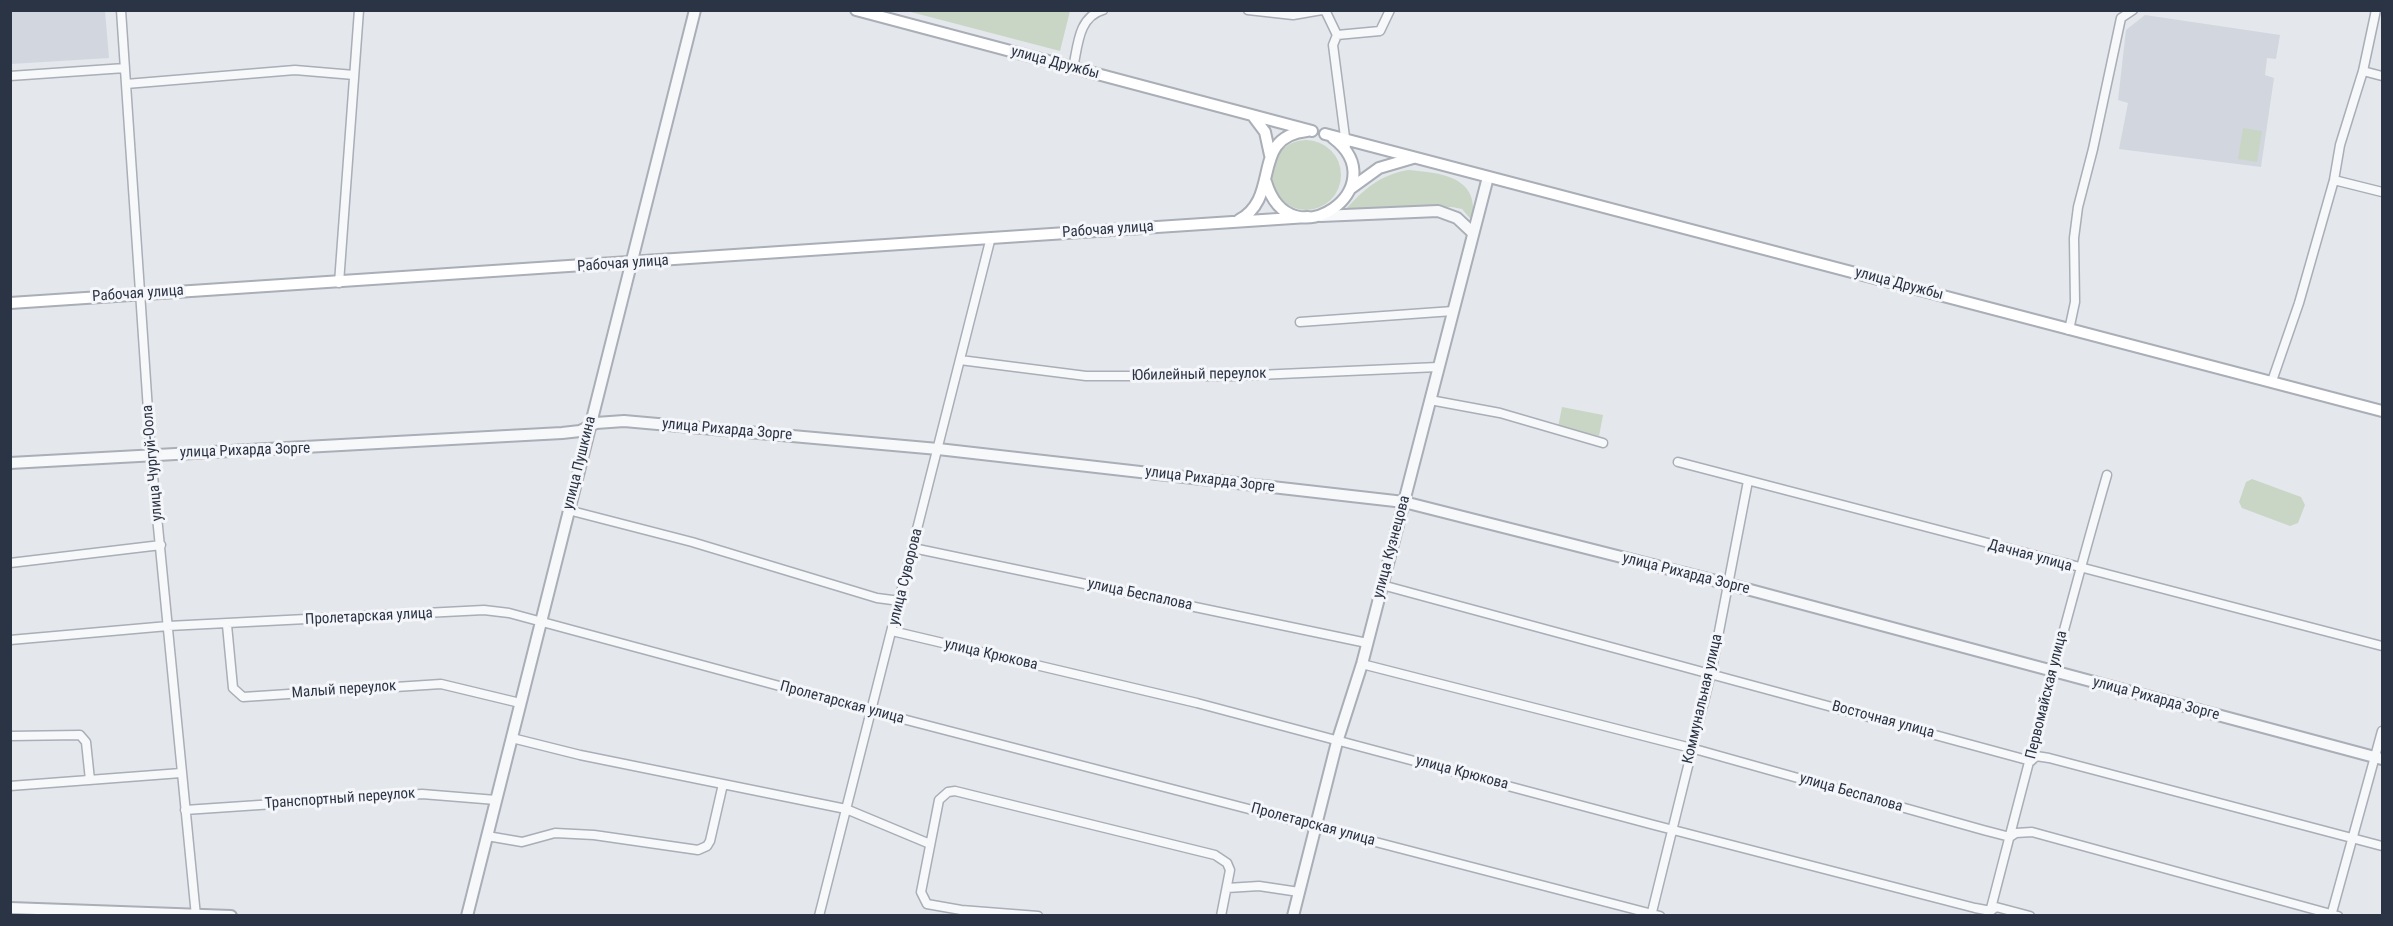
<!DOCTYPE html>
<meta charset="utf-8">
<style>
body{margin:0}
#map{position:relative;width:2393px;height:926px;overflow:hidden;background:#e4e7ec;font-family:"Roboto Condensed",sans-serif}
canvas{display:block}
.frame{position:absolute;inset:0;border:12px solid #2b3445;pointer-events:none}
</style>
<div id="map">
<canvas width="2393" height="926"></canvas>
<div class="frame"></div>
</div>
<script>
const c = document.querySelector('canvas').getContext('2d');
c.lineJoin = 'round';
function fillPath(path, color) {
  c.fillStyle = color;
  c.fill(path, 'evenodd');
}
function trace(path, color, width, dash) {
  c.strokeStyle = color;
  c.lineWidth = width;
  c.lineCap = dash ? 'butt' : 'round';
  c.setLineDash(dash || []);
  c.stroke(path);
}
function label(font, color, halo, rows, align = 'center') {
  c.font = font + ' "Roboto Condensed",sans-serif';
  c.lineWidth = 6;
  c.setLineDash([]);
  c.textBaseline = 'middle';
  c.strokeStyle = halo;
  c.fillStyle = color;
  for (const [text, x, y, turn = 0] of rows) {
    c.save();
    c.translate(x, y);
    c.rotate((+turn || 0) * Math.PI / 180);
    c.textAlign = isNaN(turn) ? turn : align;
    if (halo) c.strokeText(text, 0, 0);
    c.fillText(text, 0, 0);
    c.restore();
  }
}
const built = new Path2D(`
 M11,10L105,11L109,58L11,64Z
 M2145,15L2280,35L2276,59L2267,58L2265,75L2274,78L2261,167L2119,149L2128,103L2118,100L2126,30Z`);
const green = new Path2D(`
 M907,11L1070,10V11L1060,51Z
 M2243,128L2262,131L2257,162L2238,159Z
 M1271 175a35 35 0 1 1 70 0a35 35 0 1 1-70 0Z
 M1408,170C1428,172 1460,173 1470,194C1474,202 1473,213 1474,223L1462,209L1452,207L1345,210C1364,189 1380,175 1408,170Z
 M1562,407L1603,415L1599,436L1558,427Z
 M2252,479L2301,497L2305,505L2298,523L2290,526L2242,508L2239,502L2246,482Z`);
const minor = new Path2D(`
 M121,10L151,455L196,916
 M1248,10L1293,15L1322,10
 M1325,10L1337,35
 M1337,35L1333,45L1346,145
 M1337,35L1380,31L1390,10
 M1073,68C1078,46 1078,17 1103,10
 M2363,71L2382,76
 M10,76L125,68
 M126,84L295,70L354,75
 M2334,180L2382,192
 M339,283L359,10
 M1300,322L1453,311
 M2069,330L2075,302L2074,238L2078,207L2093,149L2121,18L2133,10
 M960,360L1086,376H1235L1438,367
 M2272,381L2299,303L2334,180L2340,145L2363,71L2376,10
 M1430,400L1500,413L1603,443
 M1678,462L2382,646
 M568,510L692,542L877,598L900,601
 M913,548L1367,643
 M10,563L161,545
 M1382,585L2031,761L2036,756L2049,758L2382,846
 M227,625L233,688L243,697L441,684L520,703
 M892,631L1197,703L1654,825L1975,908L1991,911L1996,907L2030,916
 M10,640L168,626L484,610L509,613L872,711L1660,916
 M1362,664L1691,748L1983,830L2010,837L2016,833L2032,832L2338,916
 M10,736L80,735L86,742L90,780
 M512,738L580,755L846,809L930,844
 M10,786L181,773
 M185,810L422,794L496,800
 M487,836L522,842L555,833L594,835L698,850L707,846L710,841L723,784
 M1227,888L1259,886L1299,892
 M1990,912C2028,766 2065,620 2107,475
 M819,916L991,237
 M1038,916L961,910L927,904L921,892L939,800L948,792L955,791L1215,855L1227,863L1230,870L1221,916
 M1651,916L1711,673L1748,481
 M2331,916L2382,731`);
const tertiary = new Path2D(`
 M1321,216L1438,211L1457,218L1473,233
 M10,463L562,433L580,431L596,423L624,421L938,449L1404,502L1728,584L2382,759
 M10,908L231,916
 M467,916L695,10
 M1293,916L1337,742L1362,664L1488,177`);
const secondary = new Path2D(`
 M856,10L1312,131
 M1253,116L1265,132L1270,155
 M1325,134L2382,411
 M1266,182C1290,263 1398,187 1333,138
 M1350,189L1379,168L1413,158
 M1239,220C1282,197 1249,137 1307,131
 M10,303L1308,217`);
const streetNames = [
 ["улица Дружбы",1055,63,15],
 ["Рабочая улица",1108,230,-4],
 ["Рабочая улица",623,264,-4],
 ["улица Дружбы",1899,284,15],
 ["Рабочая улица",138,294,-4],
 ["Юбилейный переулок",1199,375,-1],
 ["улица Рихарда Зорге",727,430,5],
 ["улица Рихарда Зорге",245,451,-2],
 ["улица Чургуй-Оола",153,463,-95],
 ["улица Пушкина",580,463,-76],
 ["улица Рихарда Зорге",1210,480,7],
 ["улица Кузнецова",1392,547,-75],
 ["Дачная улица",2030,556,15],
 ["улица Рихарда Зорге",1686,574,14],
 ["улица Суворова",906,577,-76],
 ["улица Беспалова",1140,595,12],
 ["Пролетарская улица",369,617,-3],
 ["улица Крюкова",991,655,13],
 ["Малый переулок",344,690,-4],
 ["Первомайская улица",2047,695,-76],
 ["Коммунальная улица",1703,699,-77],
 ["улица Рихарда Зорге",2156,699,15],
 ["Пролетарская улица",842,703,15],
 ["Восточная улица",1883,720,15],
 ["улица Крюкова",1462,773,15],
 ["улица Беспалова",1851,793,16],
 ["Транспортный переулок",340,799,-4],
 ["Пролетарская улица",1313,825,15]
];
fillPath(built, '#d2d6de');
fillPath(green, '#c9d6c5');
trace(minor, '#a9aeb7', 11);
trace(tertiary, '#a9aeb7', 14);
trace(secondary, '#a9aeb7', 14);
trace(minor, '#f7f8fa', 8);
trace(tertiary, '#f7f8fa', 10);
trace(secondary, '#fff', 10);
label('15px', '#2b3445', '#f4f6f9', streetNames);
</script>
